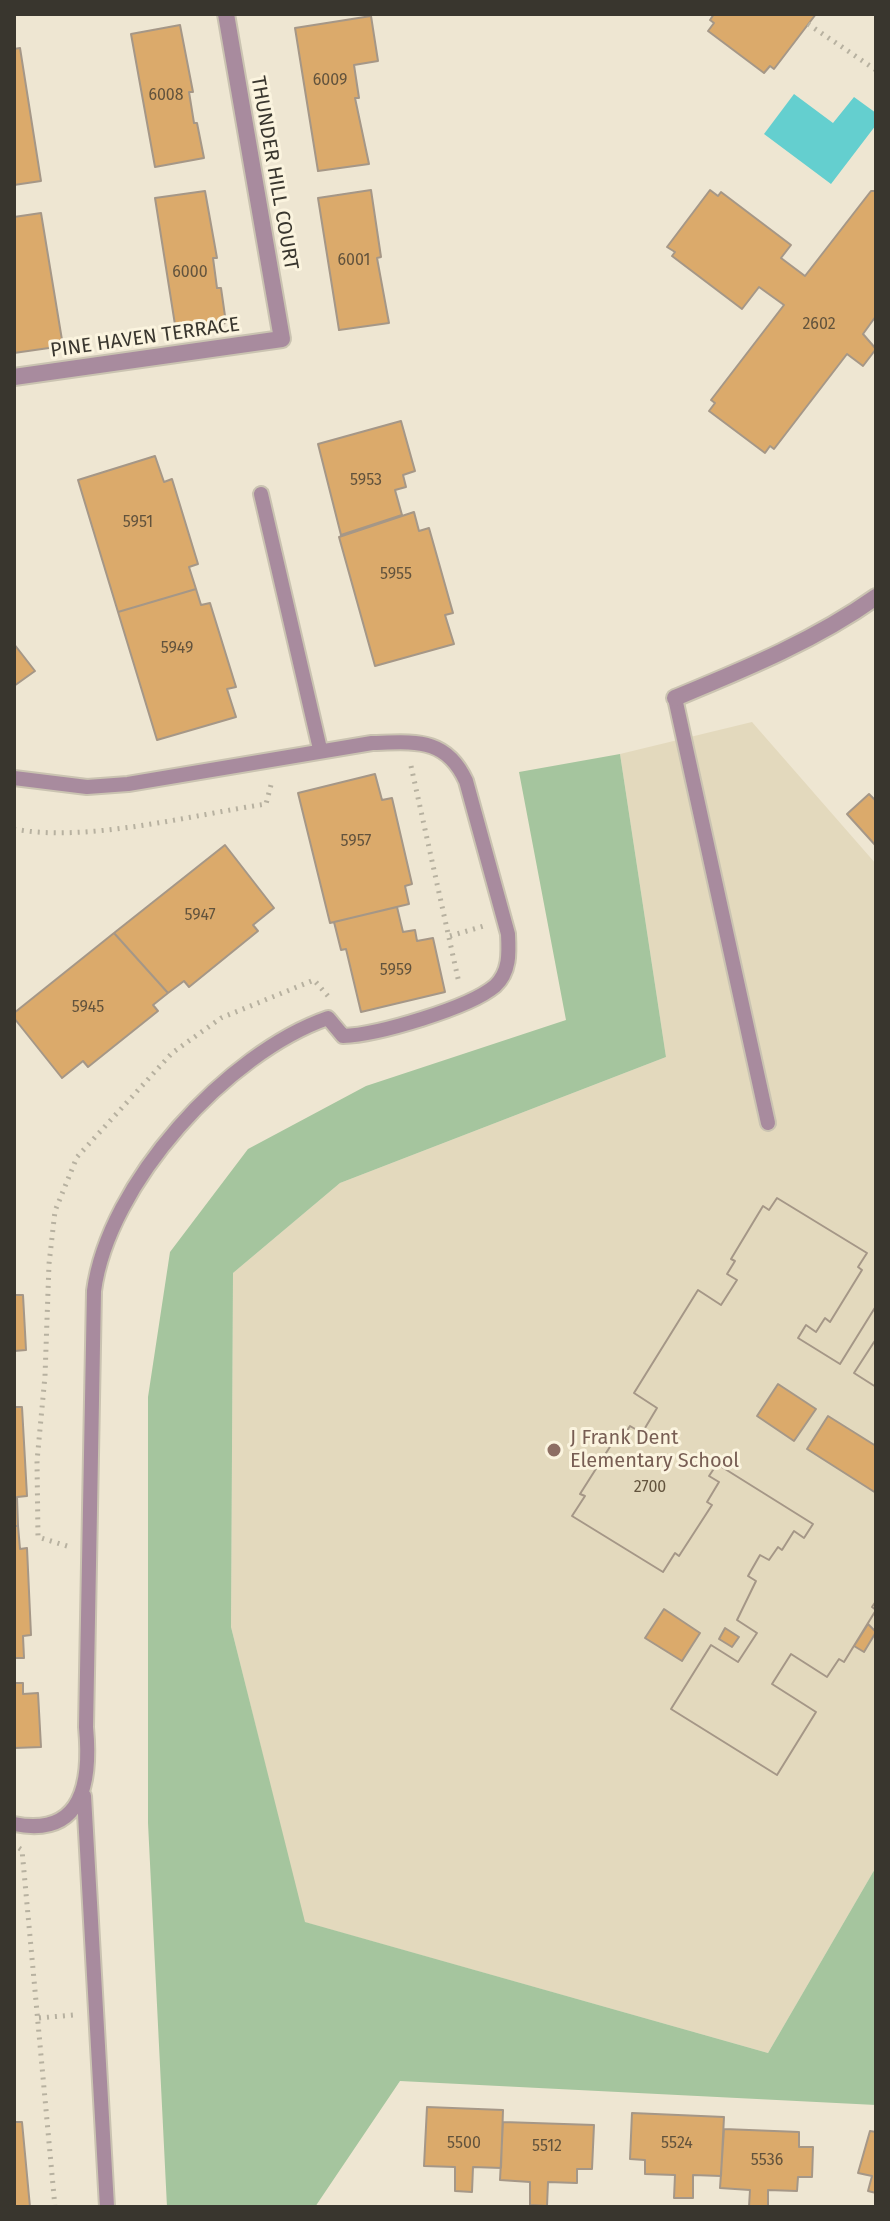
<!DOCTYPE html>
<style>
body{margin:0}
#map{position:relative;width:890px;height:2221px;overflow:hidden;background:#eee6d2;font-family:"Fira Sans",sans-serif}
canvas{display:block}
.frame{position:absolute;inset:0;border:16px solid #39362e;pointer-events:none}
</style>
<div id="map">
<canvas width="890" height="2221"></canvas>
<div class="frame"></div>
</div>
<script>
const c = document.querySelector('canvas').getContext('2d');
c.lineJoin = 'round';
function fillPath(path, color) {
  c.fillStyle = color;
  c.fill(path, 'evenodd');
}
function trace(path, color, width, dash) {
  c.strokeStyle = color;
  c.lineWidth = width;
  c.lineCap = dash ? 'butt' : 'round';
  c.setLineDash(dash || []);
  c.stroke(path);
}
function label(font, color, halo, rows, align = 'center') {
  c.font = font + ' "Fira Sans",sans-serif';
  c.lineWidth = 6;
  c.setLineDash([]);
  c.textBaseline = 'middle';
  c.strokeStyle = halo;
  c.fillStyle = color;
  for (const [text, x, y, turn = 0] of rows) {
    c.save();
    c.translate(x, y);
    c.rotate((+turn || 0) * Math.PI / 180);
    c.textAlign = isNaN(turn) ? turn : align;
    if (halo) c.strokeText(text, 0, 0);
    c.fillText(text, 0, 0);
    c.restore();
  }
}
const built = new Path2D(`
 M752,722L876,864V1867L768,2053L304,1922L231,1627L233,1273L340,1183L666,1057L620,754Z`);
const green = new Path2D(`
 M620,754L666,1057L340,1183L233,1273L231,1627L305,1922L768,2053L876,1867V2105L400,2081L315,2207H167L148,1823V1397L170,1252L248,1149L366,1086L566,1020L519,772Z`);
const water = new Path2D(`
 M794,94L833,123L854,97L876,113V125L831,184L764,134Z`);
const building = new Path2D(`
 M714,14H816L774,69L770,66L764,73L708,31L714,23L710,20Z
 M371,16L378,61L354,65L359,98H355L369,164L318,171L295,28Z
 M180,25L193,92H189L194,123H197L204,158L155,167L131,34Z
 M20,48L41,181L14,185V49Z
 M371,190L381,257L377,258L389,323L339,330L318,198Z
 M710,190L718,196L721,192L791,245L781,258L805,276L871,191H876V316L863,334L876,349L863,366L847,354L774,449L770,446L765,453L709,411L715,403L711,400L784,305L759,287L742,309L672,256L675,252L667,247Z
 M205,191L217,258H213L217,288H221L226,323L176,331L155,198Z
 M41,213L63,346L14,353V217Z
 M401,421L415,471L403,475L406,487L395,490L402,515L341,535L318,444Z
 M155,456L164,482L172,479L198,564L189,567L196,589L118,612L78,480Z
 M414,512L419,531L429,528L453,613L445,615L454,644L375,666L339,537Z
 M196,589L201,605L210,603L236,687L227,689L236,717L157,740L118,612Z
 M14,644L35,671L14,686Z
 M375,774L382,800L392,798L412,884L405,886L409,904L330,923L298,793Z
 M869,794L876,801V846L847,814Z
 M225,845L274,908L253,925L258,931L189,987L184,981L168,993L114,933Z
 M397,907L403,932L415,930L417,941L433,938L445,992L361,1012L346,949L341,950L334,922Z
 M114,933L168,993L153,1005L158,1011L88,1067L83,1061L62,1078L14,1018V1013Z
 M777,1198L867,1253L858,1267L862,1270L830,1322L825,1318L816,1332L806,1325L798,1338L840,1364L876,1306V1339L854,1373L876,1387V1446L828,1416L807,1449L876,1493V1601L872,1607L876,1610L844,1662L839,1659L827,1677L791,1654L772,1684L816,1712L777,1775L671,1709L711,1645L738,1662L757,1633L737,1620L756,1581L748,1576L760,1555L769,1560L778,1547L782,1550L794,1531L804,1538L813,1524L717,1464L709,1476L719,1482L707,1502L712,1505L679,1556L675,1553L663,1572L572,1516L585,1496L580,1494L613,1442L618,1445L630,1426L642,1433L657,1408L634,1393L698,1290L721,1305L737,1280L727,1274L735,1261L731,1259L763,1206L769,1210ZM778,1384L816,1409L794,1441L757,1416Z
 M777,1198L867,1253L858,1267L862,1270L830,1322L825,1318L816,1332L806,1325L798,1338L840,1364L876,1306V1339L854,1373L876,1387V1601L872,1607L876,1610L844,1662L839,1659L827,1677L791,1654L772,1684L816,1712L777,1775L671,1709L711,1645L738,1662L757,1633L737,1620L756,1581L748,1576L760,1555L769,1560L778,1547L782,1550L794,1531L804,1538L813,1524L717,1464L709,1476L719,1482L707,1502L712,1505L679,1556L675,1553L663,1572L572,1516L585,1496L580,1494L613,1442L618,1445L630,1426L642,1433L657,1408L634,1393L698,1290L721,1305L737,1280L727,1274L735,1261L731,1259L763,1206L769,1210Z
 M14,1295H23L26,1350L14,1351Z
 M14,1402V1407H22L27,1496L17,1497L18,1526H14Z
 M14,1526H18L20,1549L27,1548L31,1635L23,1636L24,1658H14Z
 M664,1609L700,1633L682,1661L645,1638Z
 M868,1624L876,1632L864,1652L854,1646Z
 M725,1628L739,1637L732,1647L719,1639Z
 M14,1683H23V1694L38,1693L41,1747L14,1748Z
 M427,2107L503,2110L501,2168L473,2167L472,2192L455,2191V2167L424,2166Z
 M632,2113L724,2117L721,2176L693,2175V2198H674L675,2175L645,2174V2160L630,2159Z
 M14,2122H22L30,2207H14Z
 M503,2122L594,2125L592,2169H577V2183L548,2182L547,2206L530,2205V2182L500,2180Z
 M724,2129L799,2132V2147H813L812,2177H798L797,2191L768,2190V2207H749L750,2190L720,2188Z
 M870,2131L876,2132V2193L868,2191L872,2176L858,2173Z`);
const path = new Path2D(`
 M808,24L876,70
 M411,766L459,983
 M14,829C86,843 192,815 266,804L272,781
 M450,936L484,926
 M67,1546L38,1537L37,1461L45,1376L49,1264L55,1211L77,1157L172,1053L221,1018L314,980L328,996
 M19,1848L22,1850L55,2207
 M39,2018L73,2015`);
const service = new Path2D(`
 M261,494L320,749
 M675,698L768,1123
 M14,778L87,787L128,784L372,743C415,742 446,737 466,781L508,934C509,953 510,972 495,986C469,1008 377,1035 343,1036L328,1018C227,1053 108,1184 94,1291L86,1727C91,1780 84,1838 14,1824
 M84,1796L107,2207`);
const minor = new Path2D(`
 M14,377L282,339L226,14
 M675,698C745,669 814,641 876,597`);
const markers = [
 [554,1450,8,"#8d6e63"]
];
const numberNames = [
 ["6009",330,81],
 ["6008",166,96],
 ["6001",354,261],
 ["6000",190,273],
 ["2602",819,325],
 ["5953",366,481],
 ["5951",138,523],
 ["5955",396,575],
 ["5949",177,649],
 ["5957",356,842],
 ["5947",200,916],
 ["5959",396,971],
 ["5945",88,1008],
 ["2700",650,1488],
 ["5500",464,2144],
 ["5524",677,2144],
 ["5512",547,2147],
 ["5536",767,2161]
];
const streetNames = [
 ["THUNDER HILL COURT",274,173,80],
 ["PINE HAVEN TERRACE",145,338,-8]
];
const educationNames = [
 ["J Frank Dent",570,1438],
 ["Elementary School",570,1461]
];
fillPath(built, '#e3d9bd');
fillPath(green, '#a5c59e');
fillPath(water, '#64cfcf');
fillPath(building, '#dbaa6b');
trace(building, '#a59787', 2);
trace(service, '#cac3b1', 18);
trace(minor, '#cac3b1', 20);
trace(path, '#b7b1a0', 5, [2, 6]);
trace(service, '#a88b9e', 14);
trace(minor, '#a88b9e', 16);
for (const [x, y, r, color] of markers) {
  const dot = new Path2D();
  dot.arc(x, y, r, 0, 2 * Math.PI);
  c.fillStyle = color;
  c.fill(dot);
  trace(dot, '#fbf4df', 3);
}
label('16px', '#62533d', null, numberNames);
label('20px', '#39362e', '#fbf4df', streetNames);
label('20px', '#785e54', '#fbf4df', educationNames, 'left');
</script>
